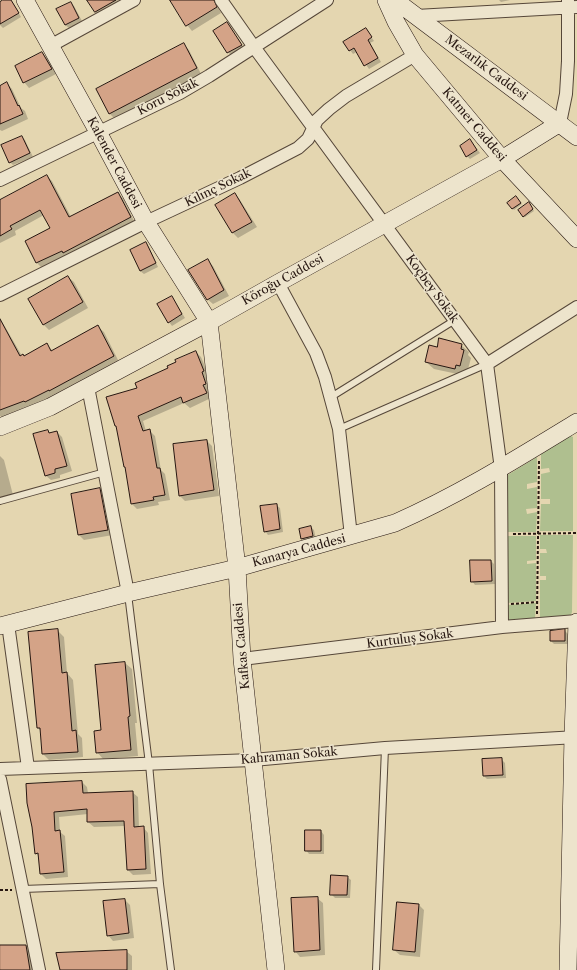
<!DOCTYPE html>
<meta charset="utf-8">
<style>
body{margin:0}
canvas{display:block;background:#e4d6b0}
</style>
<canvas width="577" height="970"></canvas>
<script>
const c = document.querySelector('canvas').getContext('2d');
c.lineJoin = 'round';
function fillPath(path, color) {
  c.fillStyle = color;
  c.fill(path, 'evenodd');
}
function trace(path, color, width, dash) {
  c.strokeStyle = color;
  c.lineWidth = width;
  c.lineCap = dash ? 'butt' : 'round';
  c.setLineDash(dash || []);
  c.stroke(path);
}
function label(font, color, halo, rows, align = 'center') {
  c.font = font + ' "Libre Caslon Text",serif';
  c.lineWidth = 3;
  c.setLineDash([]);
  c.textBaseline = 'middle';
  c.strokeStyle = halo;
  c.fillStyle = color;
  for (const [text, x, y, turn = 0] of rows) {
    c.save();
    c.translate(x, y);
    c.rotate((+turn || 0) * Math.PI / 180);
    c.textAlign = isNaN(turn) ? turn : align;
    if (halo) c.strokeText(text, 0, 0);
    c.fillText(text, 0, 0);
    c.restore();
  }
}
const green = new Path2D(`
 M571,436L573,437V531H540L541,504H550V499H541V474L550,472L549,468L541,469V454Z
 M537,457V482L527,484V489L537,487V508L526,509L527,514L537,512L536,532H507L506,476Z
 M540,535H573L572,612L571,615L540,618V580H546V576H540V553H547L546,549H540Z
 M507,536H536V560L527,561V564L536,563V601L507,603Z
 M536,603L535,619L510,622L507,619V605Z`);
const shadow = new Path2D(`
 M5,0H10L12,1L21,17L3,28L0,25V3Z
 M89,0H132L102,18L95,12Z
 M172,0H214L221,13L192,31L187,25Z
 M499,0H510L501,2Z
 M70,3L74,6L82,21L69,28L65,25L58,10Z
 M227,23L244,48L231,56L215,31Z
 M366,29L374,41L370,43L381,62L369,69L357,52L353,54L344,42Z
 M184,45L189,50L201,74L115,119L110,114L97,89Z
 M42,53L48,59L56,74L29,88L24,82Z
 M7,83L12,89L21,108L25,111L28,119L2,131L0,130V87Z
 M22,137L25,140L33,157L13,165L10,162Z
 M470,140L480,153L470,159L467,156Z
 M47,176L52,181L71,217L117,193L123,198L135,223L42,268L37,263L26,241L51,229L44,215L15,231L16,235L0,243V201Z
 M235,194L240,200L257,227L238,238L233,233L217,205Z
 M518,199L522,204L514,210L508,203Z
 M530,205L534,211L525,217L523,216Z
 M146,244L149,247L158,267L144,274L140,271Z
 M208,261L213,266L229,296L213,304L207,299Z
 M68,277L74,282L88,308L49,330L43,324Z
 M172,297L185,318L172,326L169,322Z
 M0,318L22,356L24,357L46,344L53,351L98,327L104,332L119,362L31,408L30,406L2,417L0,416Z
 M461,345L469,352L468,355L471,358L467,373L462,375L434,369L426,362L438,348Z
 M196,352L201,357L209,376L211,389L208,390L211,398L190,408L184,403L143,421L146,431L149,430L155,436L161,470L165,474L170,500L158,502L159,505L137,509L132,504L126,468L117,428L116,426L139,389Z
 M48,431L51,434L57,432L62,437L72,471L60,475V478L51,480L45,475Z
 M207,441L212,446L219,496L185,501L180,496L174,445Z
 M0,456L4,460L13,495L0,499Z
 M100,489L105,495L113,535L84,540L79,535Z
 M276,505L280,508L283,532L268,535L265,531Z
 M311,527L314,530L316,539L305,542L302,539L300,530Z
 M471,561H491L494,564L495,584L475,585L472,581Z
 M57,630L64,637L67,673L73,680L78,734L82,738L83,757L49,760L43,754L41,731L38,728Z
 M565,631L568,634V644H554L551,641Z
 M125,663L132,669L137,723H135L138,756L103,759L97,752Z
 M501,759L505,763L506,778L487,779L484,776Z
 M82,782L87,787L88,793L132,792L138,797L139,828L143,827L148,833L151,874L133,875L128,870L125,826L94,827L88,822V814L59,817L60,832L65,836L68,877L46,879L41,874L39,857L36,853L33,827Z
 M321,831L324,835V854H309L306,850Z
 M347,877L351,880L350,898H335L331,894Z
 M317,898L323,903L325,955L300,957L295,951Z
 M125,900L130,905L134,938L113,941L108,935Z
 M419,905L424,910L420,957L400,955L394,950Z
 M0,946H26L31,951L35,970H0Z
 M126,951L132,956V970H61Z`);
const building = new Path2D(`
 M3,0H11L19,13L0,24V2Z
 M87,0H116L95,12Z
 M170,0H214L217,7L186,26Z
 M71,2L79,18L65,25L56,9Z
 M227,22L242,45L227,53L213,31Z
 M366,28L372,37L368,40L378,58L364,66L354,48L349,51L343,42Z
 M184,43L197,68L109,114L96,89Z
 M42,52L52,69L23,83L15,66Z
 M7,82L18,106L19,105L23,114L0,124V86Z
 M22,136L30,153L9,163L1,145Z
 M470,139L477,150L466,157L460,146Z
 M47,175L69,217L118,192L131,217L63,253L62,251L36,263L25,241L50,228L40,210L10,226L12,229L0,236V200Z
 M235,193L252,222L232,233L215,205Z
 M516,196L521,203L512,209L507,203Z
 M529,202L533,209L523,217L518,210Z
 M146,242L156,263L140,271L130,250Z
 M208,259L224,290L207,300L188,270Z
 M68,276L83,302L43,325L28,299Z
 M172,296L182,314L168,323L157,304Z
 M0,319L20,356L23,354L24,356L47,343L51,351L98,325L114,356L49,391V390L25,402L24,401L0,410Z
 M439,338L462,344L461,349L464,350L460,366L456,365L455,369L425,362L429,345L437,347Z
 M196,351L204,371L202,372L206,384L203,385L207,393L183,403L181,397L138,416L143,431L150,429L157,468H160L165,495L153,497L154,500L131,504L125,467H124L116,426H115L106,397L137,388L135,383L168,368L167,366L176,362L175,360Z
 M48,430L49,433L57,431L67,466L55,469V473L45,476L33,434Z
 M207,440L214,490L179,496L173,444Z
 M100,488L108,530L78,535L71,494Z
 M277,504L280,529L264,532L260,506Z
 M311,526L313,536L301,539L299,529Z
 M470,560H491L492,581L471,582Z
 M58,629L62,673L67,672L72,731L76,730L78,752L42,754L40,728H37L28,632Z
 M565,629V641H550V631Z
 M125,662L130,716L128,717L131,750L96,753L94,731L101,730L95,665Z
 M502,758L503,775L483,776L482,759Z
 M82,781L83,793L133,791L134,827L144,826L146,869L127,870L124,821L87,822V809L54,812L55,831L60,830L64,872L40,874L38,853L35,854L32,827L27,803L26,784Z
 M305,830H321V851H305Z
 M331,875L348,876L347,895H330Z
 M318,897L320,950L294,952L291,898Z
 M125,899L129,933L107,936L103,901Z
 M397,902L419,904L415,952L393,950Z
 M0,945H26L30,970H0Z
 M127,950V970H60L56,953Z`);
const path = new Path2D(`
 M513,534L577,533
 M511,604L538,602
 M537,614L539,461
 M0,890H12`);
const lane = new Path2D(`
 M331,397L455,320
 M339,429L487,364
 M0,501L105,472
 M128,594L149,764L160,884L171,970
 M23,889L160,884
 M376,970L385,748`);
const street = new Path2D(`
 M221,0L254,47L487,364L501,469L502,627
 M416,16L577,7
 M50,46L134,0
 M560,123L566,94L568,61V1
 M0,180L180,93L209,76L327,0
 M278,283L316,353L325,377L339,429L351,536
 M0,295L146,222L240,178L298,148L308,139L317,120L329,109L346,96L415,55
 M487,364L577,307
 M88,387L128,593
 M8,624L28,768
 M242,659L502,627L577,621
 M0,769L253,760L385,748L577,737
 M0,779L39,970`);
const secondary = new Path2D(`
 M25,0L98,132L146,222L209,322L237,568L242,659L276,970
 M386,0L396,22L415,55L502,159L577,239
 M396,0L404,7L577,137
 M0,427L50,407L209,322L278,283L502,159L560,123
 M0,626L128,593L237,568L395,523C459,495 518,458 577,422
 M568,970L573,736L577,622`);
const streetNames = [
 ["Mezarlık Caddesi",486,68,37],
 ["Koru Sokak",168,97,-27],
 ["Katmer Caddesi",474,125,50],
 ["Kalender Caddesi",114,163,62],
 ["Kılınç Sokak",218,188,-26],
 ["Köroğu Caddesi",283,280,-29],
 ["Koçbey Sokak",432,289,54],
 ["Kanarya Caddesi",299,551,-15],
 ["Kurtuluş Sokak",410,639,-7],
 ["Kafkas Caddesi",242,646,-95],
 ["Kahraman Sokak",289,756,-5]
];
fillPath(green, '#afbf8f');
fillPath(shadow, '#0003');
fillPath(building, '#d4a387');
trace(building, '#271711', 1);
trace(lane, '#564739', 8);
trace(street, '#564739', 14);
trace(secondary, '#271711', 18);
trace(path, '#271711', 2, [3, 2]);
trace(lane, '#ede4cc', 6);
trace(street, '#ede4cc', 12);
trace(secondary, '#ede4cc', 17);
label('12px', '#271711', '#ede4cc', streetNames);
</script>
